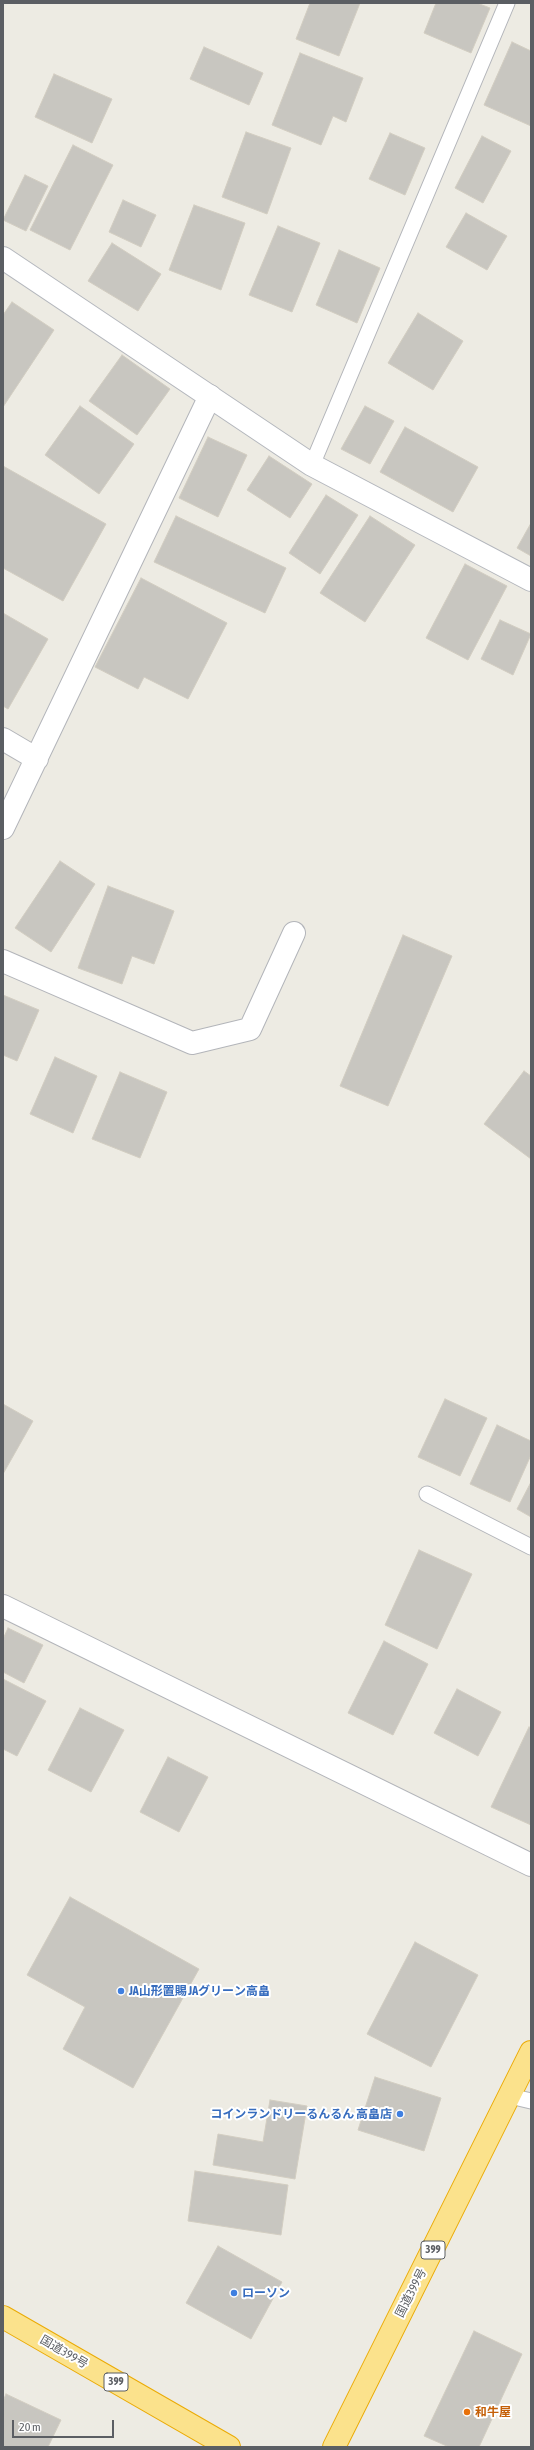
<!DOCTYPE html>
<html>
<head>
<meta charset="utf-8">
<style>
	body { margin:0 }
	#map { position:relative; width:534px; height:2450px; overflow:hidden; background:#edebe3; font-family:"Asap Condensed",sans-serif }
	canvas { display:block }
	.frame { position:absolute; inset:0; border:4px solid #5b5e63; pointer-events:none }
	.scale { position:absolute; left:12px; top:2420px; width:102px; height:18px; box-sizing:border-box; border:2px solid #5b5e63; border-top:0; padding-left:5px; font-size:12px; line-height:14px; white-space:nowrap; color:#5b5e63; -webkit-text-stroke:3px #fff; paint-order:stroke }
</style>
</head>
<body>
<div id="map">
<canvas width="534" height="2450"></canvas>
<div class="frame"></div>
<div class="scale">20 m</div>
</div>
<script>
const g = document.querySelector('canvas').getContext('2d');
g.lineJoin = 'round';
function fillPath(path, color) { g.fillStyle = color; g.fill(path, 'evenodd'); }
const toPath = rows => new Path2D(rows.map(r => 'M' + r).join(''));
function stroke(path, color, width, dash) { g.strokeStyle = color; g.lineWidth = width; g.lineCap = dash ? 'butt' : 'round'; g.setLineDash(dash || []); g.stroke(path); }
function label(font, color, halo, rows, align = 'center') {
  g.font = font + ' "Asap Condensed","Noto Sans JP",sans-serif'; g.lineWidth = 4; g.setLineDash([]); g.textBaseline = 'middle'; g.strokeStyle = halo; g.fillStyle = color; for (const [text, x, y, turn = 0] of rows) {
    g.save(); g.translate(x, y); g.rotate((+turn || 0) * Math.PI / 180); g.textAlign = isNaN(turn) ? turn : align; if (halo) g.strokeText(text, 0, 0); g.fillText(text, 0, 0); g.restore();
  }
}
const building = toPath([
	[310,3,360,3,339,56,296,39,310,3],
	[436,3,477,3,490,8,471,53,424,33,436,3],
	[512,42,531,51,531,126,484,105,512,42],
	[204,47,263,73,249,105,190,79,204,47],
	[300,53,363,78,346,122,333,116,321,145,272,125,300,53],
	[54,74,112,99,92,143,35,117,54,74],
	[246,132,291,148,267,214,222,197,246,132],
	[390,133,425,148,405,195,369,179,390,133],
	[482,136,511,151,483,203,455,188,482,136],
	[73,145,113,165,70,250,30,230,73,145],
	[25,175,48,186,26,231,3,220,25,175],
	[123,200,156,215,141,247,109,232,123,200],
	[194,205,245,223,221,290,169,270,194,205],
	[466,213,507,236,487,270,446,247,466,213],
	[278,226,320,243,292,312,249,295,278,226],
	[112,243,161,274,138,311,88,281,112,243],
	[339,250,380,268,357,323,316,305,339,250],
	[12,302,54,330,3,407,3,315,12,302],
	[418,313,463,341,433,390,388,363,418,313],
	[122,355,170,389,137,435,89,401,122,355],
	[80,406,134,444,99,494,45,455,80,406],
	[365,406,394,421,370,464,341,449,365,406],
	[405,427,478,467,453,512,380,472,405,427],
	[208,437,247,455,218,517,179,498,208,437],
	[269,456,312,484,290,518,247,490,269,456],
	[3,466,106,524,63,601,3,568,3,466],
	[326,495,358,515,320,574,289,553,326,495],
	[176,516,286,568,265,613,154,562,176,516],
	[370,516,415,545,365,622,320,593,370,516],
	[531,523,531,556,517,548,531,523],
	[465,564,507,586,468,660,426,638,465,564],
	[141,578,227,623,188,699,144,677,138,689,95,667,141,578],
	[3,613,48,639,8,709,3,706,3,613],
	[500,620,531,634,513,675,481,659,500,620],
	[60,861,95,884,51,952,15,928,60,861],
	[108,886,174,911,154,964,132,956,122,984,78,968,108,886],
	[403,935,452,956,388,1106,340,1086,403,935],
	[3,995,39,1010,17,1061,3,1055,3,995],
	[55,1057,97,1076,73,1133,30,1114,55,1057],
	[524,1071,531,1076,531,1159,484,1124,524,1071],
	[120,1072,167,1092,140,1158,92,1139,120,1072],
	[445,1399,487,1418,460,1476,418,1457,445,1399],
	[3,1404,33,1421,3,1474,3,1404],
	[497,1425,531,1441,531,1455,510,1502,470,1484,497,1425],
	[531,1482,531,1517,517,1509,531,1482],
	[419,1550,472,1574,437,1649,385,1625,419,1550],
	[8,1628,43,1645,24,1683,3,1672,3,1639,8,1628],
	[384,1641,428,1664,393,1735,348,1713,384,1641],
	[3,1679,46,1701,17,1756,3,1749,3,1679],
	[457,1689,501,1712,478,1756,434,1733,457,1689],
	[80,1708,124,1730,91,1792,48,1770,80,1708],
	[529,1727,531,1728,531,1825,491,1807,529,1727],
	[168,1757,208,1777,179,1832,140,1812,168,1757],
	[70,1897,199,1969,133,2088,63,2049,85,2007,27,1975,70,1897],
	[415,1942,478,1975,431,2067,367,2034,415,1942],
	[375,2077,441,2098,424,2151,358,2130,375,2077],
	[270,2100,307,2106,295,2179,213,2165,218,2134,263,2142,270,2100],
	[195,2171,288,2185,281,2235,188,2221,195,2171],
	[218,2246,282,2282,251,2339,186,2303,218,2246],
	[474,2331,522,2354,479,2447,449,2447,424,2436,474,2331],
	[6,2394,61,2420,48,2447,3,2447,3,2401,6,2394]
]);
fillPath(building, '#c8c6c0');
stroke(building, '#d2cdc1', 1);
const lane = toPath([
	[312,465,507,3],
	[427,1494,531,1547],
	[510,2096,531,2101]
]);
const street = toPath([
	[3,739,37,759],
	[3,828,210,396],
	[3,961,192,1043,250,1029,294,933],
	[3,1606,531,1865]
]);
const secondary = toPath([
	[3,258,312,465,531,580]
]);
const highway = toPath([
	[3,2317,229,2447],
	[334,2447,531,2052]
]);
stroke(lane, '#b3b5ba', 17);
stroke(street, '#b3b5ba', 24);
stroke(secondary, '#b4b7bd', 24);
stroke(highway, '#ebab05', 24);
stroke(lane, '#fff', 15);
stroke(street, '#fff', 22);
stroke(secondary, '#fff', 22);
stroke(highway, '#fbe28c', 22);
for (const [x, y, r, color] of [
	[121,1991,4,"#3f7fe0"],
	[400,2114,4,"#3f7fe0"],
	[234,2293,4,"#3f7fe0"],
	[467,2412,4,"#e8710a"]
]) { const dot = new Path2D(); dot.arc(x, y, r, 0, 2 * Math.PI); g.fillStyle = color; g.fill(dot); stroke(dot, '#fff', 1.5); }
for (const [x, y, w] of [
	[433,2250,24],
	[116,2382,24]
]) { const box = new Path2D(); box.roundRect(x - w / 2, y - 9, w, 18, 3); g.fillStyle = '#fff'; g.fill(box); stroke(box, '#5b5e63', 1); }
label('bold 11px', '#5b5e63', null, [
	["399",433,2250],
	["399",116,2382]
]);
label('bold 12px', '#366cbe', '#fff', [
	["JA山形置賜 JAグリーン高畠",129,1991],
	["コインランドリーるんるん 高畠店",392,2114,"right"],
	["ローソン",242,2293]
], 'left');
label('12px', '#5b5e63', '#fff', [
	["国道399号",411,2293,-63],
	["国道399号",64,2352,30]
]);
label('bold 12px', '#c56008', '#fff', [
	["和牛屋",475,2412]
], 'left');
</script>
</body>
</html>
